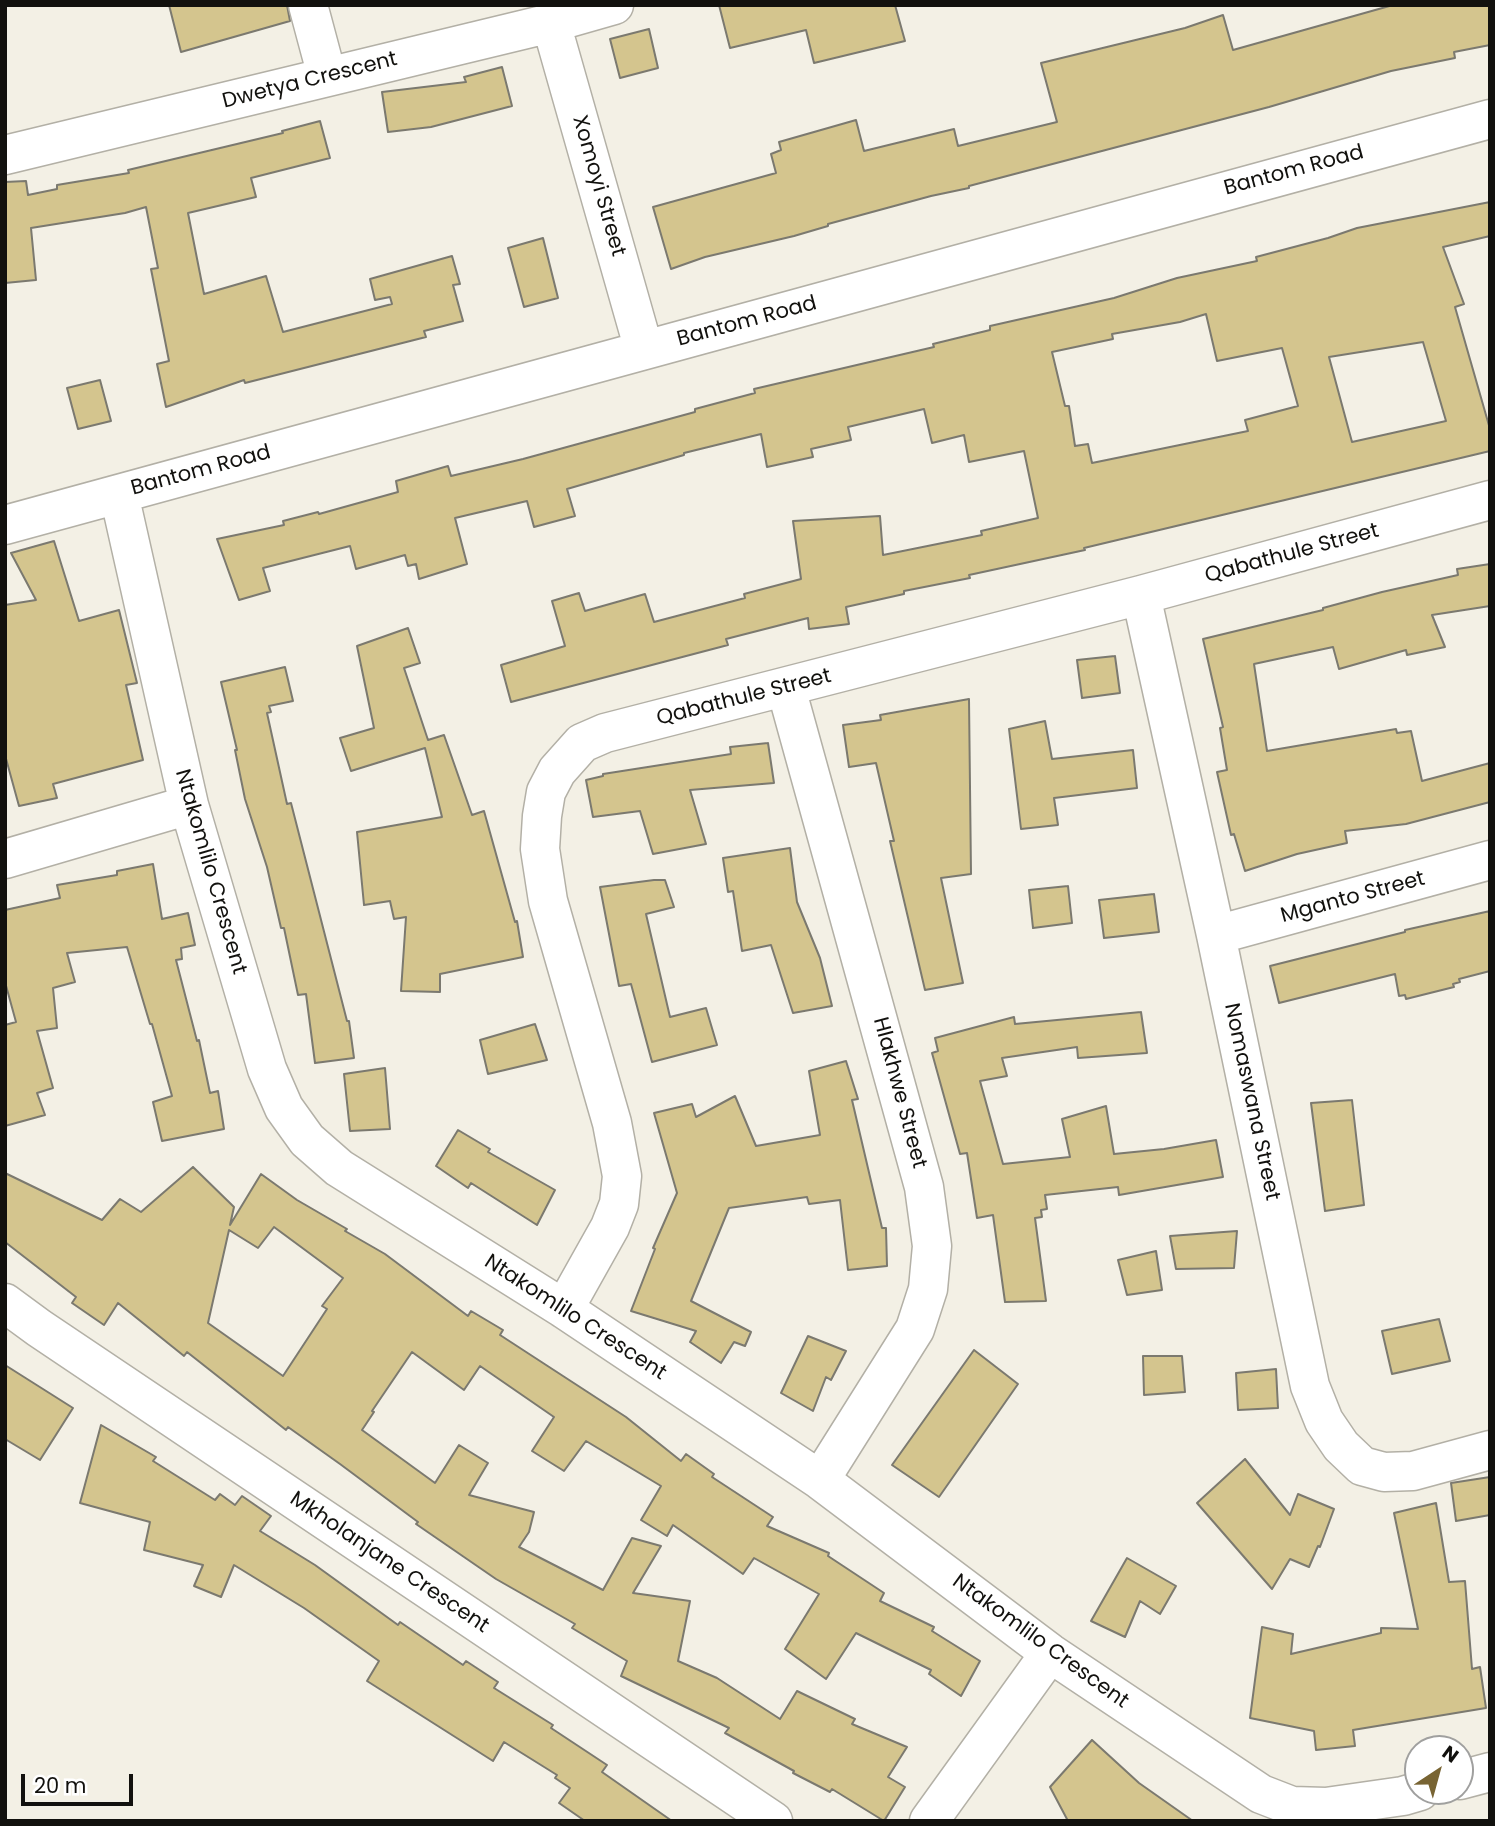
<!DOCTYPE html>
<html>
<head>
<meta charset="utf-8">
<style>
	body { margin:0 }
	#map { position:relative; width:1495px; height:1826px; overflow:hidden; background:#f3f0e5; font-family:Poppins,sans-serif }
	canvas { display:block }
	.frame { position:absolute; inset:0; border:7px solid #12110e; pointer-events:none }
	.north { position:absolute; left:1404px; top:1735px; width:70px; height:70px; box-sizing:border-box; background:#fff; border:2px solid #a0a09f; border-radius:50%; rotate:36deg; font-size:19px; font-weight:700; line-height:28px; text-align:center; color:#12110e }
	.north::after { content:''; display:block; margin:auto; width:24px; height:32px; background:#786433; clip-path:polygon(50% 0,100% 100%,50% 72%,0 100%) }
	.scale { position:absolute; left:21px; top:1774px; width:112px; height:32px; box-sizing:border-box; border:4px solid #12110e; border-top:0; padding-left:9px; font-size:21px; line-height:24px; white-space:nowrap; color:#12110e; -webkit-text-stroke:5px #fff; paint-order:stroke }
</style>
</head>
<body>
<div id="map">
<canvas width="1495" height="1826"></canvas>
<div class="frame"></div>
<div class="north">N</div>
<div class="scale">20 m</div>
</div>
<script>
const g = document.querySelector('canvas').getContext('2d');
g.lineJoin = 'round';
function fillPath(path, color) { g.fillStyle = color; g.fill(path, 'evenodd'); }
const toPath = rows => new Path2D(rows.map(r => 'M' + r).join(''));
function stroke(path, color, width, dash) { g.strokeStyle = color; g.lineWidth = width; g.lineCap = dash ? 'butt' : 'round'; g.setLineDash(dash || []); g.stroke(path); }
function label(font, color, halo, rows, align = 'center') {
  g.font = font + ' Poppins,sans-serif'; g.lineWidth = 7; g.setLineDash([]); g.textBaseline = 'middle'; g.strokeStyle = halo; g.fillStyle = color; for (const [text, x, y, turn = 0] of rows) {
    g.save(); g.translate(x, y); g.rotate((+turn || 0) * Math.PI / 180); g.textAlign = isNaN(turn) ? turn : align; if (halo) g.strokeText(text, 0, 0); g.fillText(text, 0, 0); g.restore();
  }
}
const building = toPath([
	[169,5,287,5,290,21,181,52,169,5],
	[719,5,895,5,905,41,814,63,806,30,730,48,719,5],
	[1393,5,1490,5,1490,45,1454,52,1455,58,1391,71,1269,107,969,186,969,188,931,196,828,224,828,226,794,236,705,257,671,269,653,207,776,173,771,154,781,150,779,142,856,120,864,151,954,129,958,146,1057,122,1041,63,1185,28,1223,15,1233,50,1393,5],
	[649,29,658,68,620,78,610,39,649,29],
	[502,67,512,106,431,127,388,132,382,92,466,82,464,77,502,67],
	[320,121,330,158,251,178,256,197,188,213,204,294,266,276,283,332,392,304,390,297,375,300,370,279,452,256,460,284,453,285,463,321,424,331,426,337,245,383,244,380,166,407,157,364,169,361,151,269,158,268,146,207,125,213,31,228,36,280,5,283,5,182,26,181,28,195,57,189,57,185,129,173,128,170,283,133,282,131,320,121],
	[1490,202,1490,236,1443,247,1464,304,1455,307,1490,429,1490,451,1084,548,1085,550,969,575,970,578,904,591,904,594,846,607,849,624,809,629,808,618,726,639,728,645,511,702,501,665,565,646,552,601,579,593,585,611,645,594,654,622,745,598,744,594,801,579,793,521,880,516,883,555,982,535,981,531,1038,518,1024,451,969,462,964,435,932,443,924,409,848,427,851,440,811,449,813,457,767,467,761,434,684,453,684,455,567,489,575,516,534,527,527,501,455,518,467,564,419,579,416,564,408,566,405,555,356,569,350,546,263,568,270,591,239,600,217,539,284,525,283,521,318,512,319,514,398,492,396,481,448,466,451,476,523,459,695,412,695,409,755,393,754,389,934,347,933,344,990,330,990,326,1114,298,1177,278,1257,261,1256,257,1328,238,1357,228,1490,202],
	[1206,314,1217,361,1282,348,1298,406,1245,420,1248,431,1092,463,1088,444,1075,446,1069,406,1065,406,1052,352,1113,339,1112,334,1180,322,1206,314],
	[1423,342,1446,421,1352,442,1329,357,1423,342],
	[543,238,558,298,524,307,508,248,543,238],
	[100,380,111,421,78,429,67,388,100,380],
	[54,541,79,621,119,610,137,683,126,685,143,760,53,784,57,798,19,806,5,755,5,605,36,600,11,553,54,541],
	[1490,564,1490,606,1432,615,1445,647,1407,655,1406,650,1339,669,1333,647,1254,664,1267,751,1396,729,1397,733,1411,731,1422,781,1490,763,1490,802,1406,824,1345,831,1347,843,1297,854,1245,871,1234,834,1231,835,1217,772,1227,770,1220,728,1223,727,1203,639,1323,610,1323,608,1382,592,1458,575,1457,569,1490,564],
	[408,628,420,663,404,668,428,740,444,735,472,815,484,811,515,922,517,921,523,957,440,974,440,992,401,991,406,917,394,919,390,901,364,905,357,832,442,817,425,748,351,771,340,738,374,728,357,646,408,628],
	[1115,656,1120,693,1082,698,1077,660,1115,656],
	[285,667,293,701,269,706,271,712,267,713,287,804,291,803,347,1021,349,1021,354,1058,315,1063,306,994,298,995,284,928,281,928,267,867,245,799,235,750,237,750,221,682,285,667],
	[969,699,971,874,941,878,963,983,925,990,890,841,894,841,876,763,849,767,843,725,881,720,880,715,969,699],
	[1045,721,1052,759,1133,750,1137,788,1054,798,1058,825,1021,829,1009,729,1045,721],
	[768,743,774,783,690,790,706,844,653,854,640,811,593,817,586,780,603,776,603,774,731,754,730,747,768,743],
	[790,848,797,902,820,958,832,1006,793,1013,771,945,742,951,733,891,728,892,723,858,790,848],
	[153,864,162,919,188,913,195,945,181,948,182,959,176,960,197,1041,199,1040,210,1093,218,1091,224,1129,162,1141,153,1102,172,1096,152,1024,150,1024,127,947,67,953,75,982,53,988,57,1028,37,1031,53,1088,37,1093,45,1115,5,1126,5,1025,16,1022,5,982,5,910,60,898,57,885,117,875,117,871,153,864],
	[654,880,665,880,674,907,646,914,670,1017,706,1008,717,1045,652,1062,631,984,619,986,600,887,654,880],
	[1068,886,1072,923,1033,928,1029,890,1068,886],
	[1154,894,1159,932,1104,938,1099,900,1154,894],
	[1490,911,1490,971,1459,979,1460,982,1453,984,1454,987,1406,999,1405,995,1399,996,1395,974,1279,1003,1270,966,1405,932,1405,930,1490,911],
	[1141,1012,1147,1053,1078,1058,1077,1047,1002,1058,1007,1076,980,1081,1003,1164,1070,1157,1062,1119,1106,1106,1114,1154,1164,1149,1216,1140,1223,1177,1119,1195,1118,1187,1045,1195,1047,1209,1041,1210,1042,1217,1035,1218,1046,1301,1005,1302,993,1215,977,1218,967,1153,960,1154,932,1053,938,1051,935,1038,1014,1017,1015,1024,1141,1012],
	[535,1024,547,1060,488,1074,480,1040,535,1024],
	[846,1061,858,1099,852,1100,882,1228,886,1228,887,1266,848,1270,840,1200,809,1204,807,1197,729,1208,691,1301,751,1332,745,1346,734,1342,721,1363,690,1342,696,1331,631,1311,655,1249,653,1248,677,1193,654,1113,692,1104,696,1117,735,1096,756,1146,820,1135,809,1071,846,1061],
	[385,1068,390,1129,350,1131,344,1074,385,1068],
	[1352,1100,1364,1205,1325,1211,1311,1103,1352,1100],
	[458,1130,490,1149,488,1152,555,1190,537,1225,471,1183,468,1188,436,1166,458,1130],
	[193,1167,234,1207,230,1225,261,1174,297,1200,347,1229,345,1231,385,1254,468,1316,471,1311,503,1330,500,1335,626,1417,681,1461,686,1454,714,1474,712,1477,773,1517,767,1526,829,1553,828,1556,884,1593,880,1601,934,1627,932,1631,980,1661,961,1696,929,1674,931,1670,856,1633,826,1679,785,1649,819,1594,754,1558,743,1574,673,1525,667,1536,641,1520,661,1486,586,1441,564,1471,532,1451,554,1417,480,1366,464,1390,412,1352,372,1411,374,1412,362,1430,435,1483,459,1445,488,1463,469,1495,534,1512,529,1532,519,1547,603,1590,632,1538,661,1546,633,1593,690,1601,678,1661,717,1678,780,1719,797,1691,855,1719,852,1724,907,1747,888,1777,905,1787,884,1821,832,1789,830,1792,793,1773,794,1771,725,1733,729,1728,621,1676,627,1661,572,1628,575,1624,496,1579,416,1524,418,1522,340,1464,288,1427,286,1430,187,1352,184,1356,118,1303,104,1325,72,1303,76,1297,5,1242,5,1173,102,1220,120,1199,141,1212,193,1167],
	[274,1227,343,1278,322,1306,327,1309,283,1376,208,1323,229,1230,258,1248,274,1227],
	[1237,1231,1234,1268,1176,1269,1170,1236,1237,1231],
	[1156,1251,1162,1290,1127,1295,1118,1260,1156,1251],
	[1439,1319,1450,1361,1392,1374,1382,1331,1439,1319],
	[808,1336,846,1351,831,1380,826,1377,813,1411,781,1393,808,1336],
	[974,1350,1018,1384,939,1497,892,1465,974,1350],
	[1143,1356,1182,1356,1185,1392,1144,1395,1143,1356],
	[5,1365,73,1408,40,1460,5,1439,5,1365],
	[1276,1369,1278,1408,1238,1410,1236,1373,1276,1369],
	[101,1425,156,1457,153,1461,215,1500,220,1494,235,1505,242,1496,271,1516,260,1531,315,1565,398,1625,400,1622,463,1665,466,1661,498,1682,494,1688,553,1725,551,1728,607,1765,602,1772,672,1821,585,1821,559,1803,570,1788,555,1778,557,1775,504,1742,493,1761,367,1681,379,1661,304,1608,234,1565,221,1597,194,1586,203,1565,144,1550,150,1522,80,1503,101,1425],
	[1245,1459,1290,1515,1298,1494,1334,1509,1320,1547,1318,1546,1309,1567,1290,1559,1272,1589,1197,1503,1245,1459],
	[1490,1477,1490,1515,1456,1521,1451,1483,1490,1477],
	[1436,1503,1449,1582,1465,1581,1472,1669,1480,1667,1486,1708,1353,1730,1355,1746,1316,1750,1314,1731,1250,1718,1262,1627,1293,1634,1291,1654,1381,1633,1381,1628,1418,1629,1394,1513,1436,1503],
	[1127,1558,1176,1586,1160,1614,1140,1601,1125,1637,1091,1621,1127,1558],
	[1092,1740,1139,1783,1193,1821,1068,1821,1050,1787,1092,1740]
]);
fillPath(building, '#d4c58e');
stroke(building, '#7b796f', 2);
const street = toPath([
	[308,5,327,76],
	[551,23,644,350],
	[5,155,551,23,614,5],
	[119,494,189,805,267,1069,284,1108,307,1140,339,1168,564,1309,820,1480,1050,1653,1261,1794,1292,1806,1326,1807,1403,1796,1420,1791],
	[5,525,1490,119],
	[1141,595,1216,935,1310,1386,1324,1421,1341,1446,1362,1466,1384,1472,1413,1471,1490,1450],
	[786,688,924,1187,932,1246,928,1289,915,1329,820,1480],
	[5,859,189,805],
	[1216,935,1490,860],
	[5,1303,39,1328,773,1821],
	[564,1309,610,1227,619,1204,622,1176,612,1123,548,901,540,849,542,816,546,792,557,771,582,743,605,733,1141,595,1490,500],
	[1460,1780,1490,1772],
	[929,1821,1050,1653]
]);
stroke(street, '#b3b0a6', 41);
stroke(street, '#fff', 38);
label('21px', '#12110e', '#fff', [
	["Dwetya Crescent",310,81,-14],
	["Bantom Road",1294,171,-15],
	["Xomoyi Street",598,186,74],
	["Bantom Road",747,322,-15],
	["Bantom Road",201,471,-15],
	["Qabathule Street",1292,554,-15],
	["Qabathule Street",744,698,-14],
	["Ntakomlilo Crescent",210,872,74],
	["Mganto Street",1353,898,-15],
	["Hlakhwe Street",899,1093,75],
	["Nomaswana Street",1251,1102,78],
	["Ntakomlilo Crescent",575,1318,33],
	["Mkholanjane Crescent",389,1563,34],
	["Ntakomlilo Crescent",1040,1642,36]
]);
</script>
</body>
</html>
